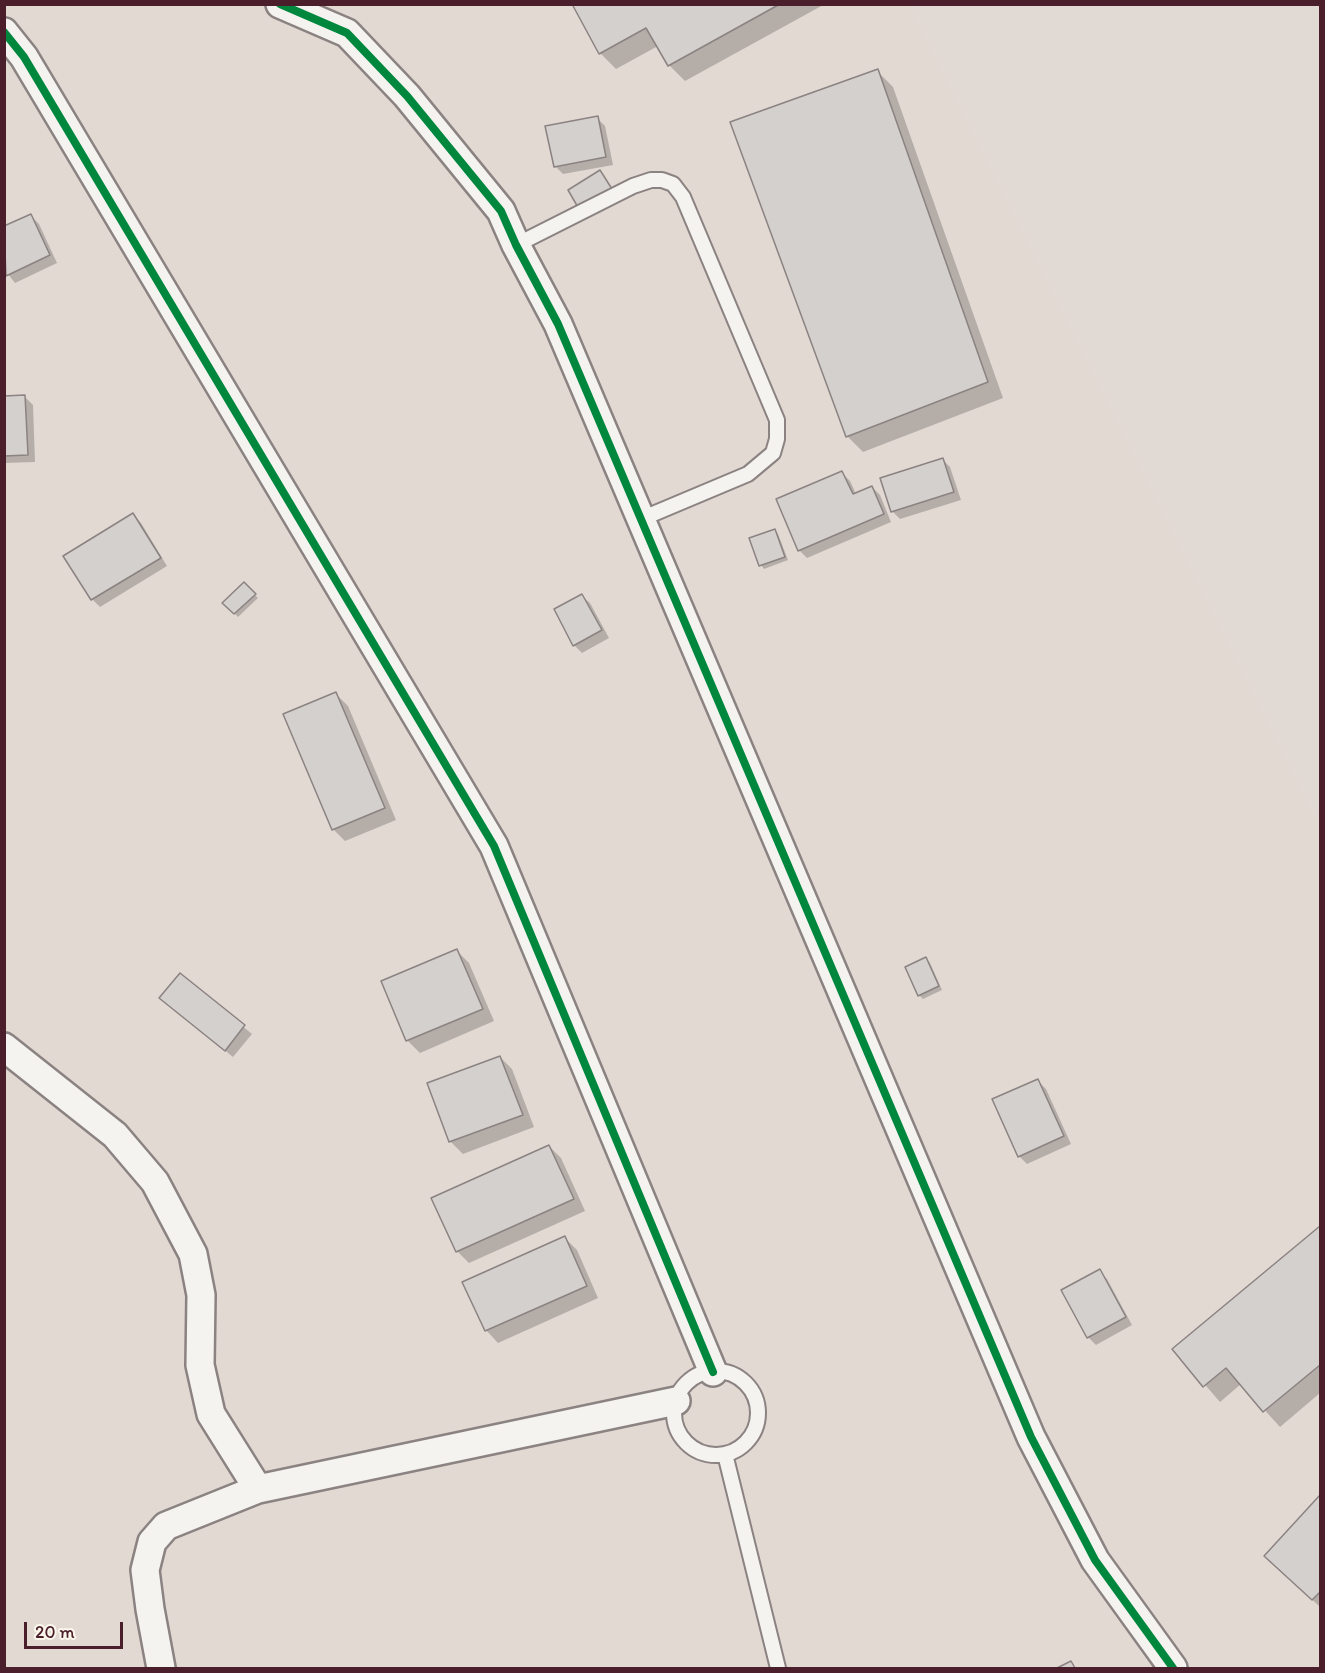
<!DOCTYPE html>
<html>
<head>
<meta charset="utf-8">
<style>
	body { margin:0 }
	#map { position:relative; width:1325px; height:1673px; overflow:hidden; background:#ece9e4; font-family:Itim,sans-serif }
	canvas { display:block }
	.frame { position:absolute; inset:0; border:6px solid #4a1f2b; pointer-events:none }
	.scale { position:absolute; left:24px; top:1622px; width:99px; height:27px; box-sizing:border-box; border:3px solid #4a1f2b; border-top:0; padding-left:8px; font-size:18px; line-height:21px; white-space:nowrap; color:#4a1f2b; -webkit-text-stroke:4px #fbf7ec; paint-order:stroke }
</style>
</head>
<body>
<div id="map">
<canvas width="1325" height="1673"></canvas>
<div class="frame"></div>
<div class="scale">20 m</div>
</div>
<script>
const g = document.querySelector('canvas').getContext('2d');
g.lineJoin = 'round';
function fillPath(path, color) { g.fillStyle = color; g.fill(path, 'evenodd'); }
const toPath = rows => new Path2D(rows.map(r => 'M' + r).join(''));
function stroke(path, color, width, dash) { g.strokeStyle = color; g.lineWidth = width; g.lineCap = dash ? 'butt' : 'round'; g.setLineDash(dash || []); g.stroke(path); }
fillPath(toPath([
	[5,5,911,5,1320,823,1320,1668,5,1668]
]), '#e2d9d3');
fillPath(toPath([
	[911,5,1320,5,1320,823]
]), '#e1d9d4');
fillPath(toPath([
	[573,4,825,4,685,81,669,65,658,46,616,69,600,53],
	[877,71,893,87,1003,398,863,452,847,436],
	[597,118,605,126,613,165,563,174,555,166],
	[31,216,39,224,57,263,15,283,4,269,4,228],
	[25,397,33,405,35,462,4,463,4,398],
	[942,459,950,467,961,500,900,519,892,511],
	[842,473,850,481,856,494,872,487,880,495,891,522,807,558,799,550],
	[133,515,141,523,167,566,100,607,92,599,66,556],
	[775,530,778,534,788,560,764,569,761,565],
	[244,584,258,598,238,617,225,603],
	[582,596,590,603,609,638,582,653,574,645],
	[336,694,348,706,396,820,345,841,333,829],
	[457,951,469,963,494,1021,420,1053,408,1041,383,982],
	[926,959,930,963,942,990,923,999,919,995],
	[180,975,252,1034,233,1057,161,998],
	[500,1057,512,1069,534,1127,463,1154,451,1142,429,1084],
	[1038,1081,1046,1089,1071,1144,1027,1164,1019,1156],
	[549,1146,561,1158,585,1211,469,1263,457,1251],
	[1320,1228,1320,1393,1280,1427,1241,1384,1220,1402,1174,1349],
	[565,1238,577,1250,598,1298,498,1343,486,1330],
	[1099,1271,1107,1279,1132,1325,1096,1345,1088,1337],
	[1320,1497,1320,1607,1266,1556]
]), '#0003');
const building = toPath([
	[572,4,780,4,668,66,646,28,599,54,572,4],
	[878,69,988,382,846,437,730,122,878,69],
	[598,116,606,157,554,167,545,126,598,116],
	[600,170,612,189,579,209,568,190,600,170],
	[31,214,50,255,6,276,4,226,31,214],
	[25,395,28,455,4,456,4,396,25,395],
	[943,458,954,492,891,512,880,478,943,458],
	[842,471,853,494,872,486,884,514,798,551,776,499,842,471],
	[133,513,161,558,91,600,63,556,133,513],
	[775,529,785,557,759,566,749,538,775,529],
	[244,582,256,594,234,614,222,603,244,582],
	[582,594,602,630,573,646,554,609,582,594],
	[336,692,385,808,332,830,283,714,336,692],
	[457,949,483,1009,406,1041,381,981,457,949],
	[926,957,939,986,918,996,905,967,926,957],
	[180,973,245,1025,225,1051,159,998,180,973],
	[500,1056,523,1115,449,1142,427,1083,500,1056],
	[1038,1079,1064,1136,1018,1157,992,1099,1038,1079],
	[549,1145,574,1199,456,1252,431,1198,549,1145],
	[1320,1226,1320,1365,1263,1412,1226,1368,1203,1387,1172,1349,1320,1226],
	[565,1236,587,1286,485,1331,462,1282,565,1236],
	[1100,1269,1126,1317,1087,1338,1061,1290,1100,1269],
	[1320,1495,1320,1592,1312,1600,1264,1556,1320,1495],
	[1071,1661,1075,1668,1057,1668,1071,1661]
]);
fillPath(building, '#d4d0cd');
stroke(building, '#8b8282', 1.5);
const lane = toPath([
	[516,245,633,186,651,180,662,180,673,184,683,197,777,420,777,439,773,453,748,474,641,519],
	'674 1413a42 42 0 1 1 84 0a42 42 0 1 1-84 0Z',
	[725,1454,778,1668]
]);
const street = toPath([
	[280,4,347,33,407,96,501,211,516,245,558,324,1031,1437,1095,1560,1173,1668],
	[4,32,24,57,494,846,713,1372],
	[4,1047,115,1135,155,1182,193,1254,201,1295,200,1365,211,1414,258,1489],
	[161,1668,150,1609,145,1570,152,1542,166,1526,258,1489,676,1401]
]);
stroke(lane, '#8b8282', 18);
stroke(street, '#8b8282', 32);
stroke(lane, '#f4f3ef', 14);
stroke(street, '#f4f3ef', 27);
stroke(toPath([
	[280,4,347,33,407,96,501,211,516,245,558,324,1031,1437,1095,1560,1173,1668],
	[4,32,24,57,494,846,713,1372]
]), '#00873e', 8);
</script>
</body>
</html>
